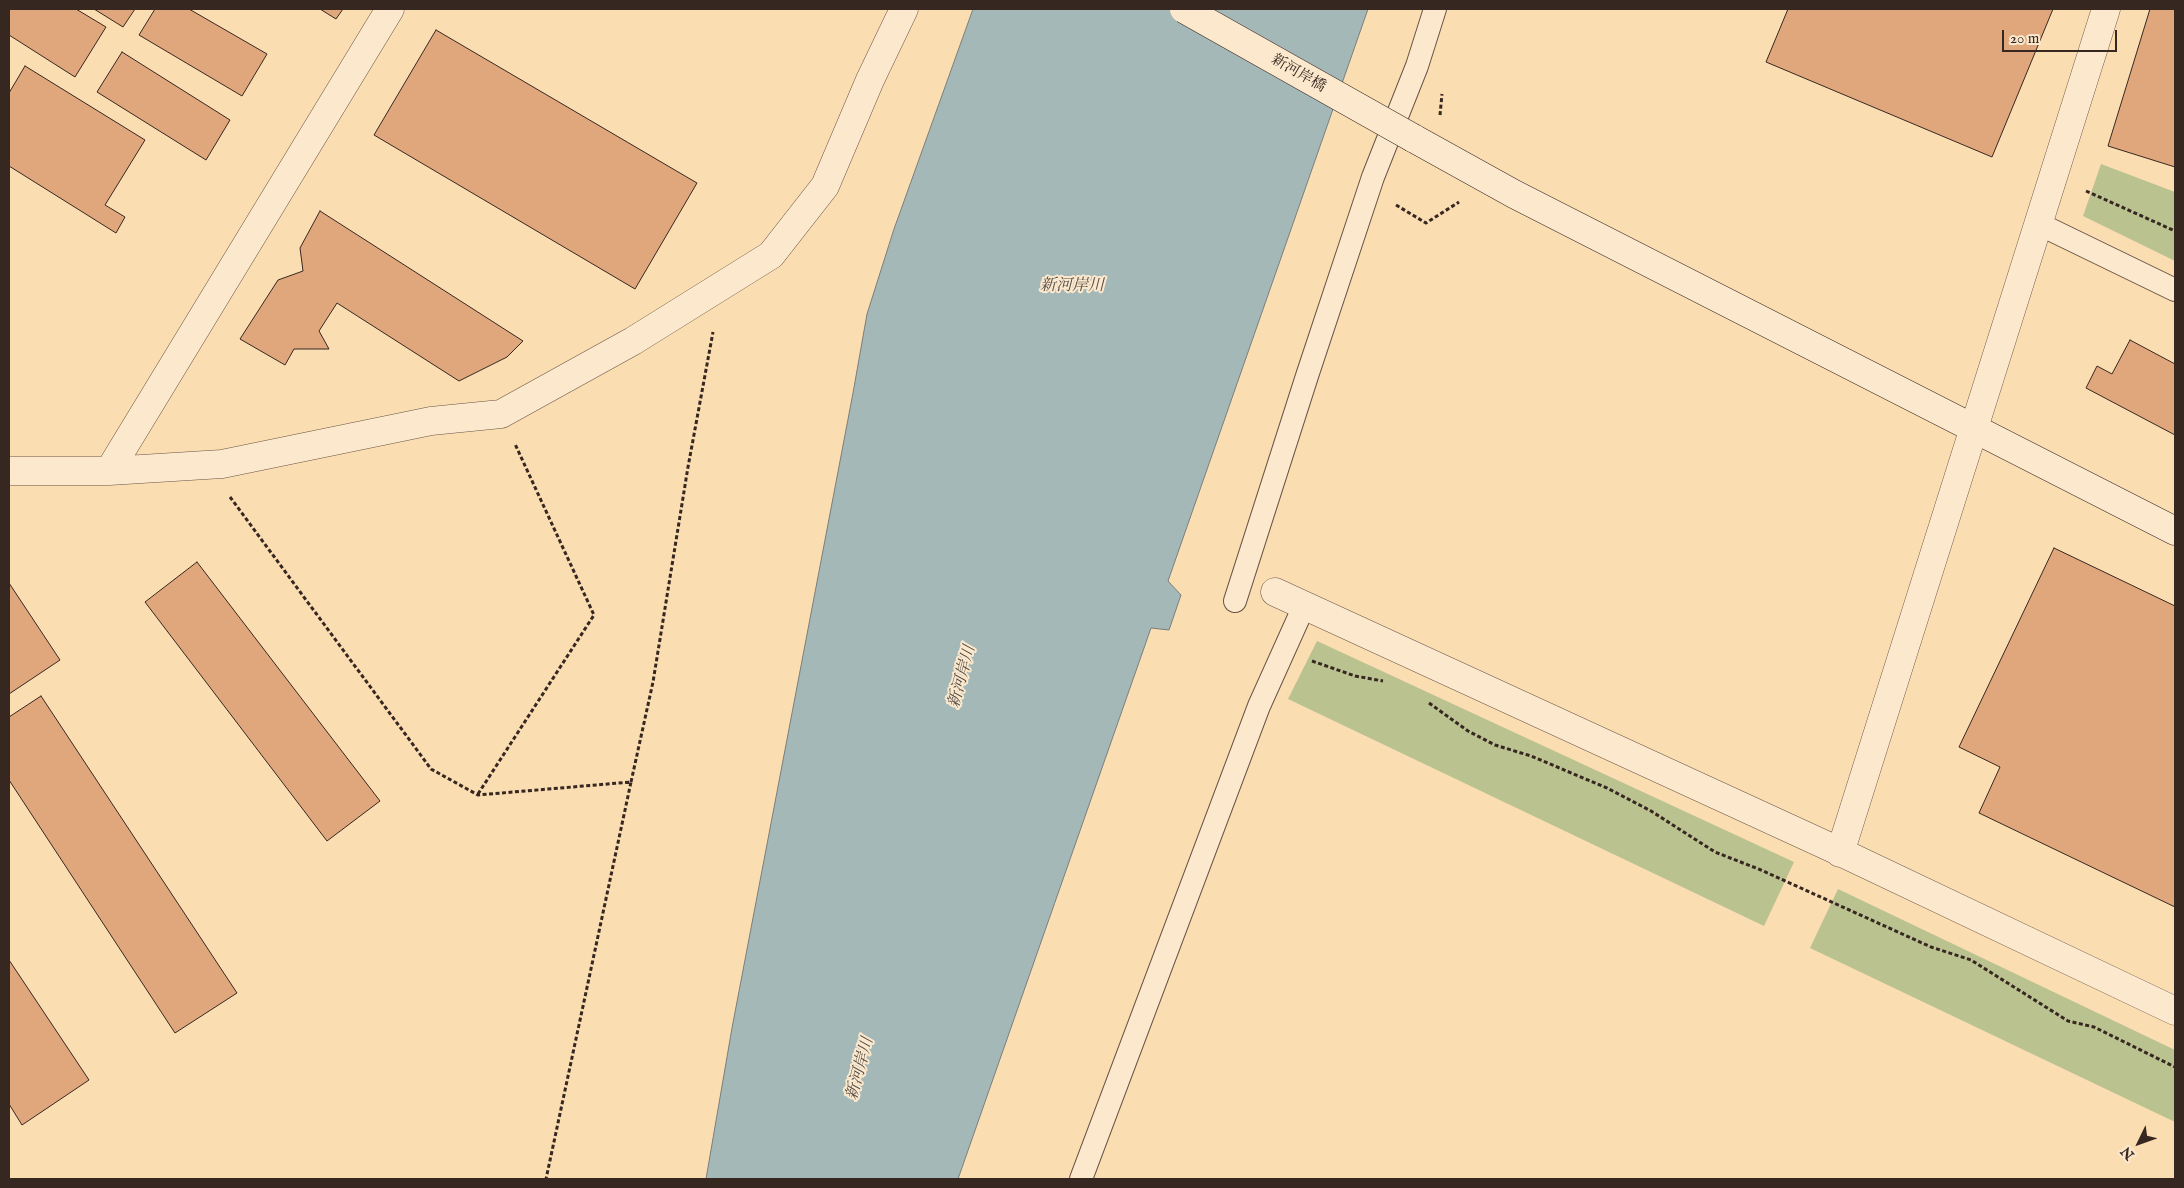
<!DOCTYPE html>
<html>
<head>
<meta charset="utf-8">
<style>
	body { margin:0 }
	#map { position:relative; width:2184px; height:1188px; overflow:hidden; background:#fbddb2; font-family:"IM FELL English",serif }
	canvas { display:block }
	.frame { position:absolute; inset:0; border:10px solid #372721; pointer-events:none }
	.north { position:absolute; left:2114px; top:1118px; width:50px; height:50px; -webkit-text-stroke:4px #fce9cd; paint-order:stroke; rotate:228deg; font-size:14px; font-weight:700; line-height:20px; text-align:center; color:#372721 }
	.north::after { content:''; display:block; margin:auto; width:18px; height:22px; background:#372721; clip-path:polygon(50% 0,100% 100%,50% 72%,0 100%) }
	.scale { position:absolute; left:2002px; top:30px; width:115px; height:22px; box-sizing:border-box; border:2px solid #372721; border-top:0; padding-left:6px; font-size:15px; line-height:18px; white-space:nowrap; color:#372721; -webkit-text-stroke:4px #fce9cd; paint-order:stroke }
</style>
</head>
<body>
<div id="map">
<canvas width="2184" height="1188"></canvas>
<div class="frame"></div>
<div class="north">N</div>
<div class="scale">20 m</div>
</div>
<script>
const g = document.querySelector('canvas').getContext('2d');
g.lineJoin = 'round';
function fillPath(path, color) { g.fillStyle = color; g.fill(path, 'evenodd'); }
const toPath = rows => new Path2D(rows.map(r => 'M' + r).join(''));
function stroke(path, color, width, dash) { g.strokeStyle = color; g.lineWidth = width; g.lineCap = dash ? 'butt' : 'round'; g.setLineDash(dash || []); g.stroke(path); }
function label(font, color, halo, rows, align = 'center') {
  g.font = font + ' "IM FELL English","Noto Serif JP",serif'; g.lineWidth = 4; g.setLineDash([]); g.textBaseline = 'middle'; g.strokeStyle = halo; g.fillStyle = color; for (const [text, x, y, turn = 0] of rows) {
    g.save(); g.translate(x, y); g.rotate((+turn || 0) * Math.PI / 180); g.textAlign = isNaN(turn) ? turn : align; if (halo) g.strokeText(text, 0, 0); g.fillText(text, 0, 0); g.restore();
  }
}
fillPath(toPath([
	[2101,164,2175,192,2175,261,2083,216],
	[1317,641,1794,862,1764,926,1288,699],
	[1838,889,2175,1050,2175,1122,1810,948]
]), '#bac290');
const water = toPath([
	[973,9,1368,9,1168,581,1181,595,1169,630,1151,628,958,1179,706,1179,732,1028,853,393,867,314,894,229,973,9]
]);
fillPath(water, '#a5b8b8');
stroke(water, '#797e7c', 1);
const building = toPath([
	[9,9,76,9,106,27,75,77,9,35,9,9],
	[94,9,135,9,123,27,94,9],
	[155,9,189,9,267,54,242,96,139,35,155,9],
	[320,9,343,9,336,19,320,9],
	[1788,9,2053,9,1992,157,1766,62,1788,9],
	[2150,9,2175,9,2175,167,2108,146,2150,9],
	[436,30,697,183,635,289,374,135,436,30],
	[122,52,230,120,206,160,97,92,122,52],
	[25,66,145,140,105,205,125,217,116,233,9,166,9,93,25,66],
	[320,211,523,341,507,357,459,381,337,303,319,331,329,349,294,349,285,365,240,339,278,280,303,271,300,248,320,211],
	[2130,340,2175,364,2175,435,2086,388,2097,366,2112,374,2130,340],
	[2054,548,2175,606,2175,907,1979,813,2000,767,1959,747,2054,548],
	[197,562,380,801,327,841,145,602,197,562],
	[9,583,60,660,9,694,9,583],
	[41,696,237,993,175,1033,9,780,9,717,41,696],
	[9,960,89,1080,22,1125,9,1104,9,960]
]);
fillPath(building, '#e1a77c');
stroke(building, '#372721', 1);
const lane = toPath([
	[2039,224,2175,290],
	[1235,601,1307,376,1373,177,1417,66,1435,9],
	[1081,1179,1259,706,1304,606]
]);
const street = toPath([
	[9,471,109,471,222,464,431,421,501,414,633,341,771,255,825,186,870,80,904,9],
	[109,471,390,9],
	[1275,592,1832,848,2175,1011],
	[1840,853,2106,9]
]);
const secondary = toPath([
	[1413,138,1514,194,2175,531]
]);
stroke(lane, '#685445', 24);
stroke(street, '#685445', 29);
stroke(secondary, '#372721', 29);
stroke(toPath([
	[1440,115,1442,94],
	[2086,191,2175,231],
	[1396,205,1426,223,1459,202],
	[230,497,431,769,478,795,631,782,546,1179],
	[1312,661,1355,676,1383,681],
	[1429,703,1468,731,1495,745,1531,756,1607,788,1651,811,1715,852,1761,870,1931,947,1971,960,2068,1021,2094,1027,2175,1067],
	[631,782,653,682,688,467,713,332],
	[478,794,594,615,515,444]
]), '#372721', 3, [4, 2.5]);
stroke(lane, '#fce9cd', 22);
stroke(street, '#fce9cd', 28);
stroke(secondary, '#fce9cd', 28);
const secondaryBridge = toPath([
	[1184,9,1413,138]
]);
stroke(secondaryBridge, '#372721', 29, []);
stroke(secondaryBridge, '#fce9cd', 28);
label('15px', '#372721', '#fce9cd', [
	["新河岸橋",1298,74,30]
]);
label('italic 16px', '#524b47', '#fce9cd', [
	["新河岸川",1072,287],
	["新河岸川",963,677,-75],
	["新河岸川",861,1069,-75]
]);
</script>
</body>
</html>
